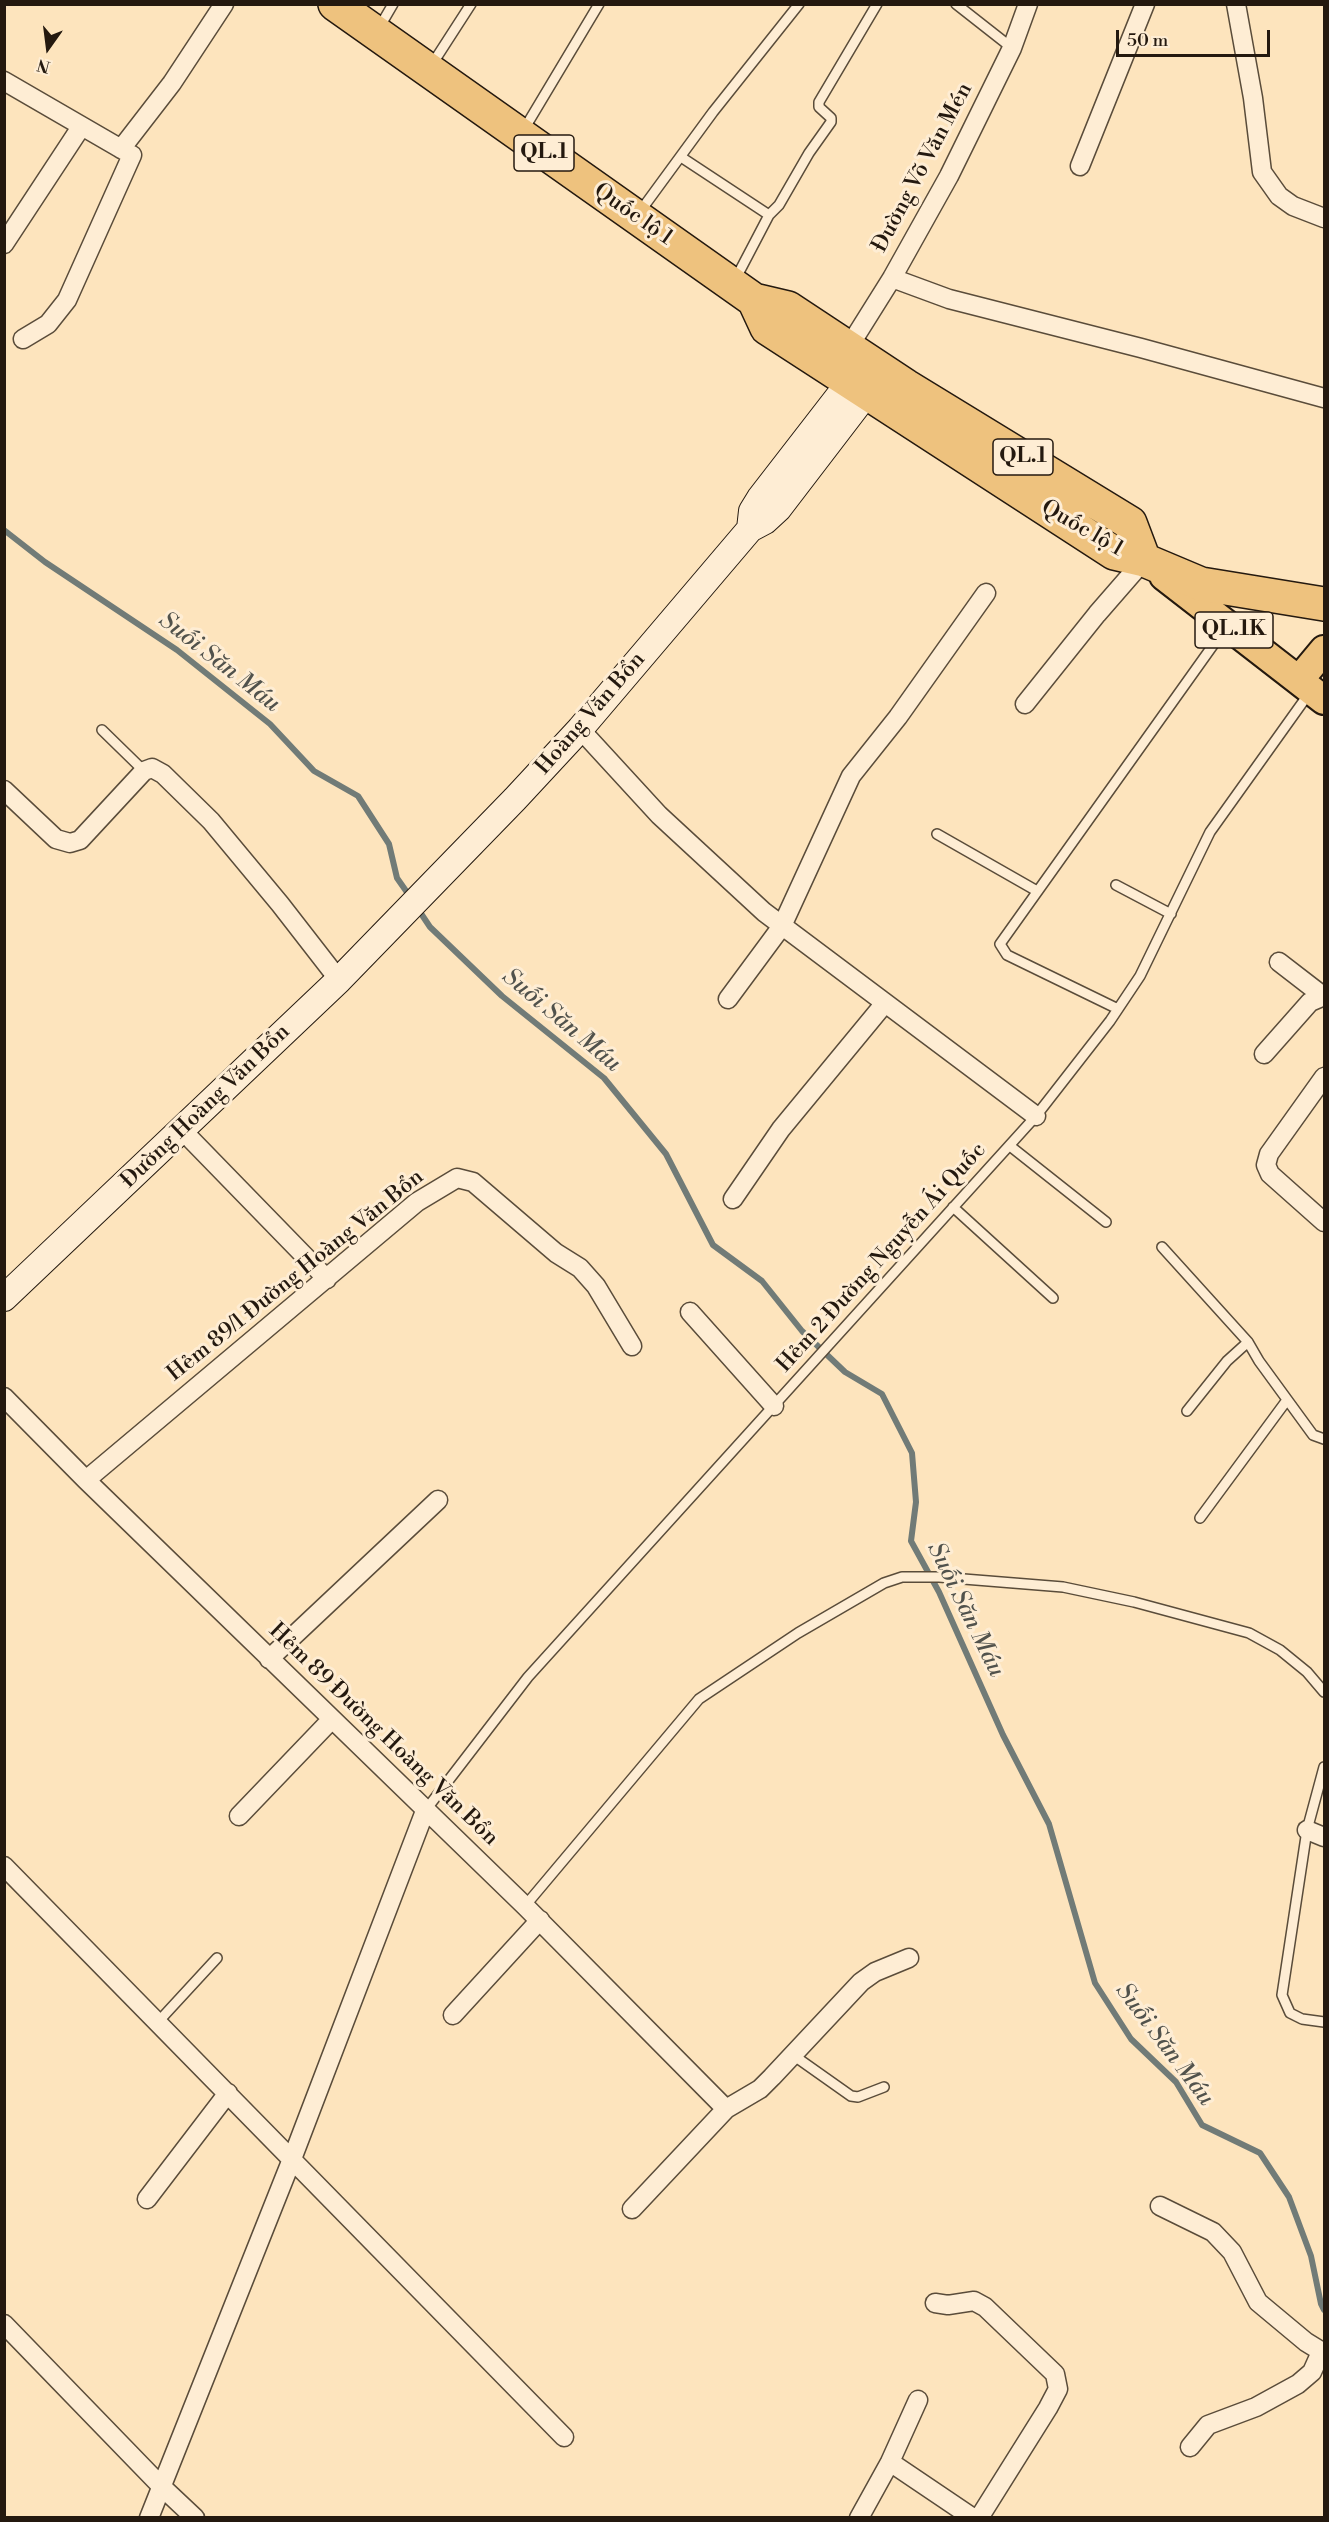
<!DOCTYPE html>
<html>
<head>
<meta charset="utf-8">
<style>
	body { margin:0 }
	#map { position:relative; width:1329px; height:2522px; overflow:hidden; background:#fde4bd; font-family:"Libre Bodoni",serif }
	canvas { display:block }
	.frame { position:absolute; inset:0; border:6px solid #24190f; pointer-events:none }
	.north { position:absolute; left:18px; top:18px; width:60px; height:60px; -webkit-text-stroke:4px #feedd4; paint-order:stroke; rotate:194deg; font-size:16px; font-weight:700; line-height:24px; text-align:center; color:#24190f }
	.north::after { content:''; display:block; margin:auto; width:21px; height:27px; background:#24190f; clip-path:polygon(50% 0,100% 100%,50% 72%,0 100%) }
	.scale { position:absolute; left:1116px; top:30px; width:154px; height:27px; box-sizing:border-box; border:3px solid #24190f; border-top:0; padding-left:8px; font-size:18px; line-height:21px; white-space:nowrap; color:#24190f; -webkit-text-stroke:4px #feedd4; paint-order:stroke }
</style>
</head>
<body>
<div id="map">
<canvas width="1329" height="2522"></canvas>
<div class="frame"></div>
<div class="north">N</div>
<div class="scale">50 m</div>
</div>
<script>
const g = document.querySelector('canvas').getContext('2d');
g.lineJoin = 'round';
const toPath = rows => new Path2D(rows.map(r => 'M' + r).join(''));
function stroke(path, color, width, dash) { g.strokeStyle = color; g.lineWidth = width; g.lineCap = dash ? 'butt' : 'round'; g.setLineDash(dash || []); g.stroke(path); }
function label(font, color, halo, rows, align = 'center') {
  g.font = font + ' "Libre Bodoni",serif'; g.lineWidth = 6; g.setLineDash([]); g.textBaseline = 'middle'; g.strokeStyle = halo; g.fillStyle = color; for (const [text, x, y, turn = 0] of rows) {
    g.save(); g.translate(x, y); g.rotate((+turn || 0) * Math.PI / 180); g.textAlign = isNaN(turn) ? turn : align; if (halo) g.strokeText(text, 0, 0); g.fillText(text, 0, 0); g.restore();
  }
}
stroke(toPath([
	[4,530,45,562,177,650,270,724,314,771,358,796,389,844,397,878,411,898],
	[418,909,430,927,502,996,604,1078,666,1154,713,1245,762,1281,802,1331,845,1372,882,1394,912,1453,916,1502,911,1541,939,1592,1003,1735,1049,1824,1095,1983,1131,2039,1176,2082,1202,2125,1260,2153,1289,2197,1311,2256,1321,2304,1324,2310]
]), '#717b77', 6);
const lane = toPath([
	[956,4,1012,48],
	[379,28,393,4],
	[431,66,471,4],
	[523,131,599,4],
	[681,157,769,215],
	[639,213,713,112,799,4],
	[735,280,769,215,779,205,809,153,831,122,831,118,819,107,819,102,877,4],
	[102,730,144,771],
	[937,834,1037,891],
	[1116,885,1171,914],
	[1118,1009,1007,955,1000,944,1226,627],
	[1010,1146,1106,1222],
	[953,1207,1053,1298],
	[1162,1247,1248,1342],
	[1187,1411,1227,1361,1248,1342,1259,1361,1313,1435,1324,1439],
	[1200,1518,1287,1400],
	[1324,1767,1307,1830,1282,1995,1290,2013,1302,2019,1324,2022],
	[425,1811,528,1677,1036,1116,1110,1021,1140,976,1210,832,1310,692],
	[525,1906,699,1699,798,1633,884,1583,902,1577,939,1577,1063,1587,1134,1602,1249,1633,1280,1650,1307,1672,1324,1692],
	[158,2022,217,1958],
	[793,2055,851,2096,858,2097,884,2087]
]);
const street = toPath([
	[1236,4,1253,98,1262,172,1279,196,1293,206,1324,218],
	[4,81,130,154],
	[121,149,172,83,224,4],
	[1080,166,1145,4],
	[4,244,81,127],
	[892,278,949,299,1141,348,1324,398],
	[23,339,48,324,67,300,132,155],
	[845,353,892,278,949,176,1012,48,1028,4],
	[1025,704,1097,614,1144,560],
	[580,729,659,815,764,912,1036,1116],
	[4,790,56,839,70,843,80,840,144,771,152,768,163,774,211,821,280,904,339,980],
	[1279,962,1323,996],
	[728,999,782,926,851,776,898,717,986,593],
	[1264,1054,1310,1002,1324,996],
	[1324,1077,1269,1154,1266,1165,1270,1174,1324,1222],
	[181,1129,327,1279],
	[733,1199,781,1129,885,1003],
	[690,1312,774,1406],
	[4,1397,86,1480,525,1906,726,2109],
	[86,1480,417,1202,457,1178,473,1182,556,1253,580,1268,596,1286,632,1346],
	[269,1659,438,1500],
	[239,1816,332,1719],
	[1307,1830,1324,1837],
	[4,1866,564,2437],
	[453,2015,540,1920],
	[147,2199,228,2093],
	[1160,2206,1213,2232,1232,2252,1258,2302,1306,2342,1324,2353],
	[632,2209,726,2109,760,2089,772,2077,861,1982,875,1972,909,1958],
	[935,2303,948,2305,974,2301,985,2307,1055,2374,1058,2389,1048,2408,979,2518],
	[4,2324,161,2486,195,2518],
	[1190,2447,1208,2425,1256,2407,1298,2384,1312,2372,1321,2352],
	[890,2462,973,2518],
	[149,2518,292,2159,425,1811],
	[859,2518,890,2462,918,2400]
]);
const secondary = toPath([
	[750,529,752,511,760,498,849,383],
	[4,1298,339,980,515,799,580,729,750,529,765,521,778,509,866,394]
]);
const primary = toPath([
	[1164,576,1324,700],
	[1299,680,1324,650]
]);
const highway = toPath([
	[335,4,754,300,788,308,906,386,1130,523,1144,560],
	[754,300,767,328,1114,553,1144,560,1201,584,1324,604]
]);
stroke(lane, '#5a4c3a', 12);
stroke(street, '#5a4c3a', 21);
stroke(secondary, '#24190f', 28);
stroke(primary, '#24190f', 32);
stroke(highway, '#24190f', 36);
stroke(lane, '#feedd4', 9);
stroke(street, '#feedd4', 18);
stroke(secondary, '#feedd4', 26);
stroke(primary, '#eec27e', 28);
stroke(highway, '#eec27e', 33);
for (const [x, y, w] of [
	[544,153,60],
	[1023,457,60],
	[1234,630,78]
]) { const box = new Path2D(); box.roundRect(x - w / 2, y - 18, w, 36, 4.5); g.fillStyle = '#feedd4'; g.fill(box); stroke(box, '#24190f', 1.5); }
label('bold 21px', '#24190f', null, [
	["QL.1",544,153],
	["QL.1",1023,457],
	["QL.1K",1234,630]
]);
label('22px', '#24190f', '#feedd4', [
	["Đường Võ Văn Mén",923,168,-62],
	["Quốc lộ 1",633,215,35],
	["Quốc lộ 1",1082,529,30],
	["Hoàng Văn Bổn",591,714,-49],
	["Đường Hoàng Văn Bổn",206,1107,-44],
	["Hẻm 2 Đường Nguyễn Ái Quốc",882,1258,-48],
	["Hẻm 89/1 Đường Hoàng Văn Bổn",296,1276,-39],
	["Hẻm 89 Đường Hoàng Văn Bổn",383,1735,44]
]);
label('italic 24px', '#51524c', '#feedd4', [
	["Suối Săn Máu",219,663,38],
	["Suối Săn Máu",561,1021,40],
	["Suối Săn Máu",965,1610,64],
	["Suối Săn Máu",1164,2045,53]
]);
</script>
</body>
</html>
